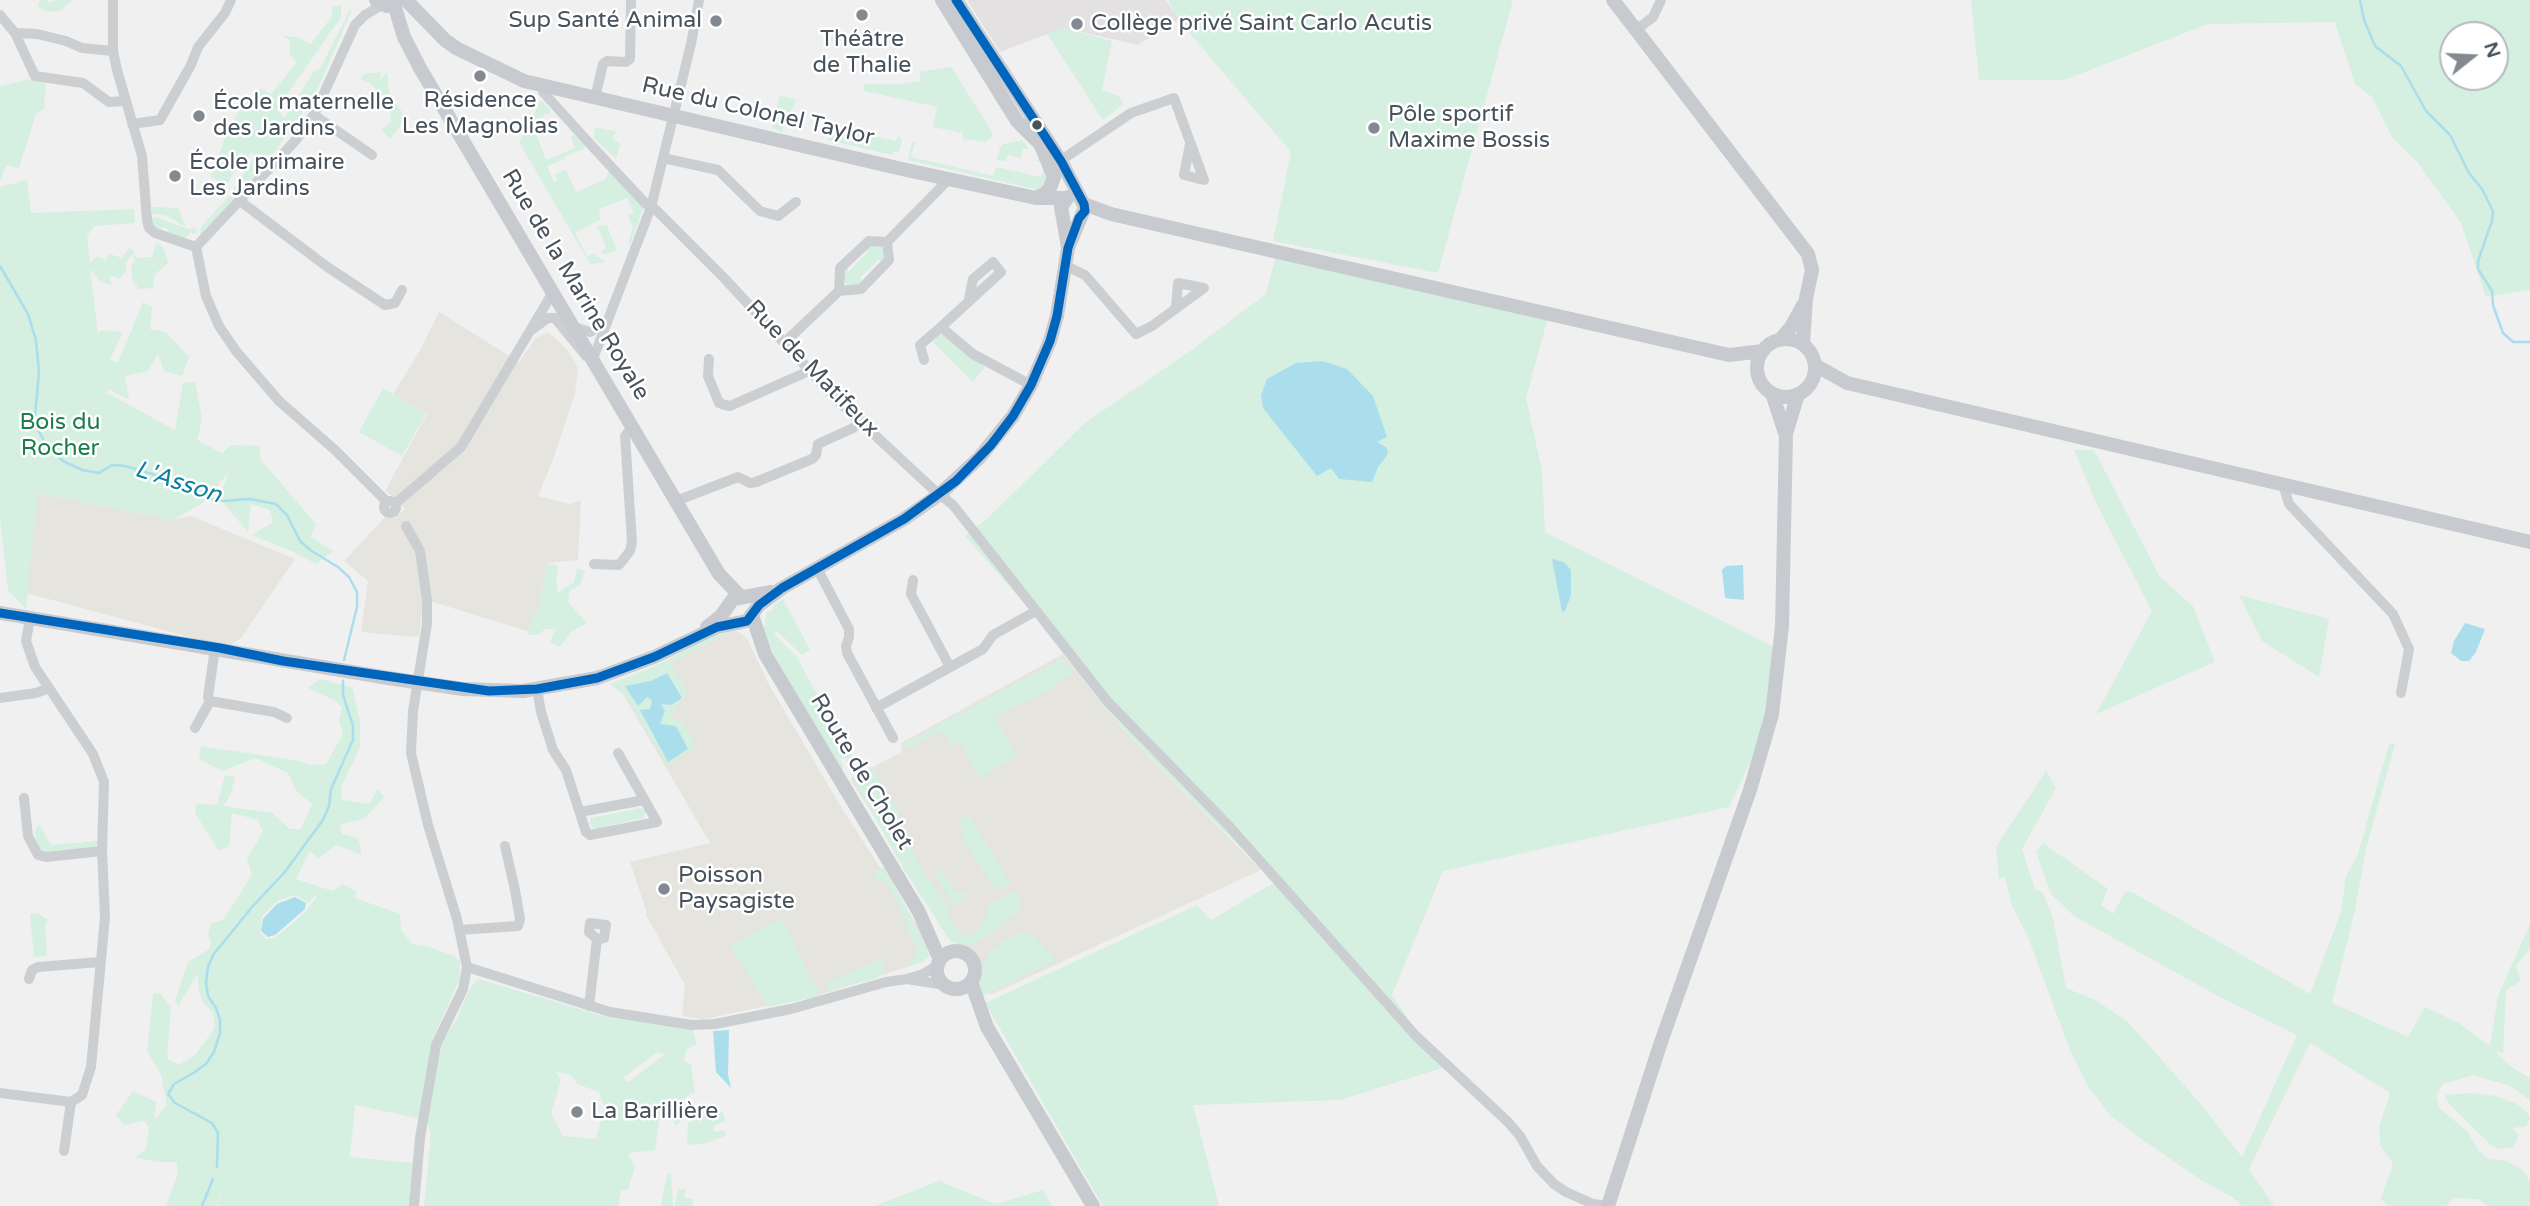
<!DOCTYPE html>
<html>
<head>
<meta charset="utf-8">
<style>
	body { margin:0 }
	#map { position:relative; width:2530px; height:1206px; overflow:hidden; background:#f1f0f0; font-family:"Varela Round",sans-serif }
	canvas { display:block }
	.north { position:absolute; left:2439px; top:21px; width:70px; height:70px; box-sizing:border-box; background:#fff; border:2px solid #b5babe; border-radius:50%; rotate:72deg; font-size:19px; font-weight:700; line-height:28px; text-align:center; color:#47525c }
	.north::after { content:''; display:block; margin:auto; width:24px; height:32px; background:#828990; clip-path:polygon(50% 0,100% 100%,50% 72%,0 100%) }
</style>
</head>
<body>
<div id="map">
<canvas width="2530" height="1206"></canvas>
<div class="north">N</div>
</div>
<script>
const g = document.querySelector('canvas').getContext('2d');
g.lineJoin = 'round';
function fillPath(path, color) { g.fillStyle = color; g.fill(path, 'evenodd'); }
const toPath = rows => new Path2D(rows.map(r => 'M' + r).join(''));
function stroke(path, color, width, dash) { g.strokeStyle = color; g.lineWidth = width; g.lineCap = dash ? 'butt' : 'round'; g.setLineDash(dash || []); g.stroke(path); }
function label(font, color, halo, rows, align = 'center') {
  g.font = font + ' "Varela Round",sans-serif'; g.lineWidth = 5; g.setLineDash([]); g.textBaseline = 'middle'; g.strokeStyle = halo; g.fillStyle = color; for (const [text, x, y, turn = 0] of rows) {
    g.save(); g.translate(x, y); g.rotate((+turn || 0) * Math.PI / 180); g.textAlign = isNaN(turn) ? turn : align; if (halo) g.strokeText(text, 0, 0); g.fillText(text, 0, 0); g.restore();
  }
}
fillPath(toPath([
	[439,312,519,362,535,339,548,332,568,350,578,368,575,393,554,457,538,496,570,504,581,500,578,560,547,563,534,633,423,599,419,637,361,632,368,581,344,561,385,517,394,518,405,509,398,500,385,491,427,414,393,394,421,349],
	[38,493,173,520,191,516,295,559,241,638,227,647,26,593],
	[732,630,741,633,748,640,768,683,838,802,929,944,920,963,819,995,704,1019,682,1016,685,985,646,915,647,913,630,862,710,843,616,682,643,672],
	[1063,654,1103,706,1150,758,1261,870,990,995,850,779,902,752,901,743]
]), '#e5e4de');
fillPath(toPath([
	[967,0,1166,0,1179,19,1138,45,1063,28,1000,52]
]), '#e3e1e2');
fillPath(toPath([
	[41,0,47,0,48,3,56,0,73,0,65,5,63,10,49,12,39,8,38,4],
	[1168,0,1513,0,1438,273,1273,241,1291,152,1181,23],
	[1971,0,2530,0,2530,290,2486,297,2461,223,2418,163,2392,137,2372,97,2355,84,2335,22,2208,24,2064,80,1979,80],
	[2453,35,2495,35,2495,77,2453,77],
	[341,5,341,17,277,109,284,118,315,70,320,69,349,11,352,10,318,88,293,127,264,166,200,236,201,227,230,195,255,156,251,152,242,169,234,172,227,185,211,177,227,132,238,113,261,88,271,94,297,62,290,55,290,40,283,36,297,37,311,44,332,16,332,6],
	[1063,28,1112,41,1102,90,1120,97,1123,104,1103,120,1047,34],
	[892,32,892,39,891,36,830,42,829,38],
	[951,67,993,133,991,138,984,142,963,139,963,133,933,127,937,107,864,91,864,84,901,84,921,81,919,72],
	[381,72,380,79,387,73,389,93,406,118,390,139,381,130,391,121,389,103,370,83,361,79,363,74],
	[36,78,46,85,44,109,36,114,19,168,6,165,0,182,0,86],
	[780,95,796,100,791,114,786,117,782,132,772,128],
	[541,100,551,111,550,115,545,113,533,133,537,136,546,160,575,148,571,136,575,135,585,146,584,149,564,157,565,159,547,166,554,182,558,180,555,174,566,170,576,192,606,179,609,170,643,208,630,245,628,243,633,227,628,215,634,212,627,198,599,209,601,219,575,233,587,256,593,254,606,262,590,264,519,142],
	[595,127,617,132,612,137,620,144,616,159,594,138],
	[832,127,896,141,898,136,900,137,902,141,899,152,893,152,892,155,828,140],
	[1022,140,1029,149,1023,149,1021,158,1008,155,1005,161,997,160,1000,147,1003,144],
	[912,142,915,142,911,157,993,176,996,167,1041,177,1045,164,1036,161,1042,156,1050,172,1046,187,1035,191,1035,189,908,160],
	[27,180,31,213,134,209,135,223,95,226,87,236,90,263,98,256,105,260,110,254,122,258,129,248,133,250,136,258,152,257,156,244,163,246,168,263,154,275,153,288,139,289,132,280,131,265,135,260,132,255,126,262,126,271,119,280,115,276,109,277,112,285,102,283,90,269,98,333,103,330,123,332,110,359,118,363,143,302,152,307,150,329,166,332,189,357,182,376,164,371,158,354,148,371,125,376,129,400,109,389,107,393,175,430,183,383,195,381,202,419,197,440,222,453,231,445,259,446,261,460,316,524,311,537,333,551,316,564,294,552,252,535,273,522,270,510,251,504,248,532,219,498,229,471,206,501,173,520,38,493,26,609,8,590,0,518,0,187],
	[152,207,178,208,186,227,165,215,152,214],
	[156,217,188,229,195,228,198,232,193,234,190,230,189,235,182,240,167,234,168,229,162,227,160,231,154,228,151,218],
	[597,225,607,226,617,251,604,254,601,252,606,247],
	[867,244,882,246,886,254,881,266,879,259,861,277,861,285,848,286,843,280,842,269,847,265,848,272,867,253],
	[1276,255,1548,317,1526,398,1542,471,1545,532,1778,649,1770,720,1729,807,1443,871,1392,995,1442,1068,1340,1100,1193,1105,1219,1206,1103,1206,985,1003,1197,905,1211,920,1275,882,1150,758,1103,706,1031,611,965,536,988,518,1086,422,1189,352,1266,294],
	[940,333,985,367,973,382,933,342],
	[383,388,426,414,402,456,359,432],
	[2074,450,2094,450,2160,577,2193,606,2215,662,2096,714,2152,611,2097,505],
	[547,563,558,566,556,582,558,593,574,582,577,568,585,571,580,585,569,592,568,602,587,623,571,632,560,647,550,642,556,629,545,629,538,635,528,635,532,614,538,612],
	[2239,595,2329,619,2319,677,2262,641],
	[783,599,810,650,802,655,777,631,774,634,796,656,823,705,828,723,838,724,855,763,850,765,846,759,840,758,843,765,842,772,767,642,760,626,765,626,766,612,772,611,774,605],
	[725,628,729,632,671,663,688,694,679,703,670,718,683,721,697,747,668,765,624,694,610,684,658,665],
	[1062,658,1073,673,1049,690,1020,706,1018,703,995,718,1017,756,980,778,959,743,953,746,944,733,938,733,907,750,904,744],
	[319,679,352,687,360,721,360,748,341,787,342,800,369,804,378,789,384,797,364,819,340,824,342,834,358,838,362,855,336,845,319,858,310,851,296,879,333,891,343,884,357,892,355,898,400,914,401,930,412,944,429,947,454,956,460,961,459,980,431,1043,439,1048,457,1018,470,988,478,979,610,1018,692,1027,697,1044,686,1050,684,1061,691,1065,695,1092,678,1102,682,1119,676,1126,668,1113,667,1104,660,1115,655,1150,628,1153,635,1167,628,1189,621,1191,618,1206,424,1206,431,1134,428,1125,416,1118,355,1105,350,1157,414,1163,411,1206,217,1206,227,1181,216,1206,166,1206,178,1174,177,1162,162,1162,135,1158,146,1149,149,1127,144,1121,124,1125,116,1115,133,1091,156,1102,155,1119,167,1105,161,1075,147,1051,153,994,160,993,171,1007,167,1058,179,1065,195,1055,215,1028,213,1013,202,1001,198,988,198,973,178,1006,175,1000,188,962,208,950,211,943,208,934,211,923,223,920,252,875,247,858,263,832,258,820,232,813,229,846,219,851,195,813,197,803,217,805,225,775,235,777,230,796,223,806,272,813,290,829,301,829,312,804,297,792,288,773,256,758,222,771,199,759,201,746,300,761,310,765,326,764,343,734,339,719,342,707,334,700,308,688],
	[295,895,308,903,314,896,317,897,303,914,275,938,266,939,260,932,262,916,279,900],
	[656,1053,665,1054,629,1082,623,1078],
	[555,1071,571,1075,577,1084,599,1092,604,1106,596,1139,563,1136,551,1113,561,1080],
	[2389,744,2395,744,2366,849,2354,915,2332,1003,2408,1037,2425,1007,2459,1023,2490,1046,2498,996,2530,924,2530,949,2516,966,2521,981,2506,990,2503,1054,2493,1049,2510,1066,2530,1078,2530,1100,2510,1086,2473,1075,2443,1084,2436,1095,2439,1108,2467,1131,2479,1151,2488,1159,2506,1161,2522,1169,2530,1182,2530,1206,2488,1206,2478,1199,2455,1198,2446,1206,2388,1206,2381,1199,2393,1164,2380,1145,2379,1127,2390,1093,2310,1043,2249,1169,2274,1206,2242,1206,2232,1197,2201,1180,2140,1138,2110,1115,2088,1086,2070,1050,2028,937,2012,906,2005,877,1999,879,1996,847,2046,771,2056,788,2022,849,2035,889,2043,893,2053,918,2066,988,2095,1000,2128,1022,2201,1104,2242,1157,2297,1035,2220,997,2074,916,2051,894,2036,852,2043,843,2108,889,2101,905,2113,914,2125,892,2132,892,2310,994,2341,912,2346,876,2357,857],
	[872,767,898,810,899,827,924,872,951,910,950,918,958,931,963,934,974,936,986,918,989,910,987,905,1015,891,1023,907,1002,925,974,945,951,942,903,868,854,780],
	[641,808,646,811,644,818,594,829,590,824,590,818],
	[966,815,970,816,1010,882,1005,888,993,886,965,843,959,821],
	[39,824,51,845,97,841,97,844,93,848,42,852,38,846,34,832],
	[885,866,930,956,924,961,910,966,900,966,915,959,913,954,918,951,886,880,879,883,874,872],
	[937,870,941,870,956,891,969,895,954,905,935,875],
	[37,913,48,920,45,924,47,956,34,957,30,914],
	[782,918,812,981,815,981,817,986,819,996,768,1007,730,945],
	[1019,933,1034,936,1057,960,979,998,977,987,979,969,990,953,1006,938],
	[881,958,884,972,877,978,832,990,827,988,825,984],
	[2471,1093,2496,1096,2517,1104,2527,1112,2530,1119,2526,1126,2513,1128,2519,1135,2513,1147,2499,1149,2491,1145,2450,1105,2445,1097,2445,1095],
	[704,1111,723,1112,725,1121,714,1126,714,1132,723,1130,727,1135,707,1143,687,1145,688,1123],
	[667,1174,671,1174,673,1206,661,1206],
	[939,1181,996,1204,1043,1190,1052,1206,875,1206],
	[678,1189,685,1189,685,1198,693,1199,693,1206,675,1206]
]), '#d5efe0');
fillPath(toPath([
	[1322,361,1347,369,1373,396,1387,437,1377,442,1387,448,1388,454,1378,467,1372,482,1339,479,1331,468,1317,476,1263,408,1261,396,1267,379,1296,363],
	[1552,559,1564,562,1571,570,1571,595,1565,611,1562,612],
	[1743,565,1744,600,1725,598,1722,570,1726,566],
	[2465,623,2485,629,2476,652,2469,661,2461,661,2451,653,2454,641],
	[667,673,682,698,671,705,661,704,665,711,660,724,676,726,688,749,668,762,640,710,650,709,652,700,647,697,638,706,625,686,651,681],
	[295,897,306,903,305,909,275,935,268,937,261,931,263,919,277,904],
	[729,1030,728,1074,731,1088,716,1072,713,1031]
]), '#aadeec');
stroke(toPath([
	[2360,0,2364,20,2375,46,2401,66,2426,111,2450,135,2469,173,2482,189,2493,211,2492,221,2478,261,2478,269,2492,291,2493,305,2503,333,2513,342,2530,342],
	[0,266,28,314,36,340,39,372,35,416,37,428,48,448,63,461,82,470,99,473,112,465,125,466,186,484,210,499,221,501,250,499,276,504,287,515,300,541,310,550,338,567,349,577,357,592,357,607,344,660],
	[217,1167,218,1133,212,1123,175,1103,168,1094,174,1084,195,1072,206,1064,214,1052,220,1033,220,1020,216,1008,208,996,206,982,208,967,213,955,252,907,284,873,323,820,329,806,331,789,353,740,353,726,343,695,343,681],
	[202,1206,213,1179]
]), '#aadeec', 2.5);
stroke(toPath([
	[113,0,113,51,117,70,142,156,147,220,149,228,155,233,196,247],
	[0,15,15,33,35,76,83,83,109,102,125,101],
	[1636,30,1653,17,1661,0],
	[15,33,37,34,66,41,82,48,113,51],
	[543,86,543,92,591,145,646,204,655,209,725,279,837,400,934,490,953,505,1108,702,1228,825,1416,1036,1508,1122,1520,1136,1537,1166,1554,1184,1566,1192,1593,1204,1610,1206],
	[595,98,603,64,607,61,626,62,630,59,631,0],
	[314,115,372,155],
	[132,124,160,120,191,65,198,47,225,13,231,0],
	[663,158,718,170,760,211,778,216,796,202],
	[1057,163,1131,113,1174,98,1204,180,1184,175,1190,144],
	[240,201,326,266,385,305,395,303,402,290],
	[196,247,206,296,219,326,236,351,279,401,335,450,387,502],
	[196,247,295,141,315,113,355,25,365,15,382,5],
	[1066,266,1085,275,1136,334,1152,326,1204,288,1178,283,1176,308],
	[839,291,840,268,869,241,887,242,950,178],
	[969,299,973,279,993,262,1001,272,941,327,973,354,1031,385],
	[574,327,590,332,607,322],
	[530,331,548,318,555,318,586,356],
	[784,343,839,291,861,289,889,260,887,242],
	[593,359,651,207,691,44,699,0],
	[709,359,708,376,719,403,725,405,730,406,809,371],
	[924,360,920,345,941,327],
	[2283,485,2289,504,2393,614,2409,649,2401,693],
	[676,501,738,477,750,483,756,482,812,459,816,455,818,444,853,428,862,421],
	'384 507a6 6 0 1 1 12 0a6 6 0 1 1-12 0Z',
	[395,504,461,447,553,292],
	[406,526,420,551,427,600,427,624,413,711,411,753,428,825,457,919,467,967,463,989,436,1045,420,1138,414,1206],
	[594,564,619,565,630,551,632,542,625,436,633,426],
	[817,568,849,629,849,637,846,646,847,653,893,738],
	[913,580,911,594,950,667],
	[30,618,26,641,35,667,93,754,104,782,102,851,105,917,91,1067,82,1095,71,1102],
	[215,648,208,697,210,701,274,712,287,718],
	[537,689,541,712,553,750,566,770,586,832,590,835,657,822,618,753],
	[0,698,36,693,49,688],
	[876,708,983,649,993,635,1036,611],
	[195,728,210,701],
	[24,798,28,836,38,855,46,857,102,851],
	[580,812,644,800],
	[459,930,518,926,520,919,515,890,505,846],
	[938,965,923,974,907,979,945,985],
	[467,967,610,1012,692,1025,715,1024,791,1009,886,982,907,979],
	[29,979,32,970,38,967,100,962],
	[589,1006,597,939,604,938,606,925,590,923,589,932,597,939],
	[0,1093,71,1102],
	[64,1151,71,1102]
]), '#cccfd1', 10);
stroke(toPath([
	[376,0,387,6,397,0],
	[406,0,445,40,456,48,524,81,902,169,1036,198,1066,198],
	[942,0,1017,121,1045,149],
	[1613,0,1808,254,1812,270,1806,298,1803,344],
	[394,4,404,37,420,68,719,574,741,597],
	[1036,198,1045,194,1050,188,1054,177,1039,141],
	[1084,204,1111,214,1729,355,1763,351],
	[1068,247,1061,207,1068,197],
	'1757 368a29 29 0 1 1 58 0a29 29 0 1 1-58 0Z',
	[1780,340,1791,327,1803,305],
	[1815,365,1847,383,2530,542],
	[1772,393,1785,433],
	[0,613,388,678],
	[752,615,765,654,919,912,940,960],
	[707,627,721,616,733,599,771,592],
	[463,689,523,691,597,678,654,657,717,627,747,621,759,605,782,588,904,519,940,494,979,458,1013,416,1031,385,1050,341,1057,316,1068,248,1085,207,1061,161,956,0],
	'937 970a19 19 0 1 1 38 0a19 19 0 1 1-38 0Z',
	[971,982,987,1027,1093,1206],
	[1608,1206,1660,1045,1750,790,1772,714,1782,626,1786,434,1798,394]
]), '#c7cbcf', 14);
stroke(toPath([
	[388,678,463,689]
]), '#c7cbcf', 14);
stroke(toPath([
	[0,613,220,648,283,661,489,691,537,689,597,678,654,657,717,627,747,621,759,605,782,588,904,519,956,481,991,445,1013,416,1031,385,1050,341,1057,316,1068,248,1079,218,1085,211,1084,204,1061,161,956,0]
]), '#0065bd', 9);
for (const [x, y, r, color] of [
	[862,15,7,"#828990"],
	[716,21,7,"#828990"],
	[1077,24,7,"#828990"],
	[480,76,7,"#828990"],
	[199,116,7,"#828990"],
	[1037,125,6,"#47525c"],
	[1374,128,7,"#828990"],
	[175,176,7,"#828990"],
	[664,889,7,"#828990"],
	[577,1112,7,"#828990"]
]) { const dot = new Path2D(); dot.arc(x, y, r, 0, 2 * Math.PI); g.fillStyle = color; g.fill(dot); stroke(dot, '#fff', 2.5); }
label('23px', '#47525c', '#fff', [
	["Sup Santé Animal",702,21,"right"],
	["Collège privé Saint Carlo Acutis",1091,24],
	["Théâtre",862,40,"center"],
	["de Thalie",862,66,"center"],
	["Résidence",480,101,"center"],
	["Les Magnolias",480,127,"center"],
	["École maternelle",213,103],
	["des Jardins",213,129],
	["Pôle sportif",1388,115],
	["Maxime Bossis",1388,141],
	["École primaire",189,163],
	["Les Jardins",189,189],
	["Poisson",678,876],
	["Paysagiste",678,902],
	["La Barillière",591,1112]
], 'left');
label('23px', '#47525c', '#fff', [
	["Rue du Colonel Taylor",758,112,13],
	["Rue de la Marine Royale",575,285,59],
	["Rue de Matifeux",812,369,46],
	["Route de Cholet",861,772,59]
]);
label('23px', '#197d4c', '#fff', [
	["Bois du",60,423],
	["Rocher",60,449]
]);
label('italic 24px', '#0e80a0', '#fff', [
	["L'Asson",178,483,18]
]);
</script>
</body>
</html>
